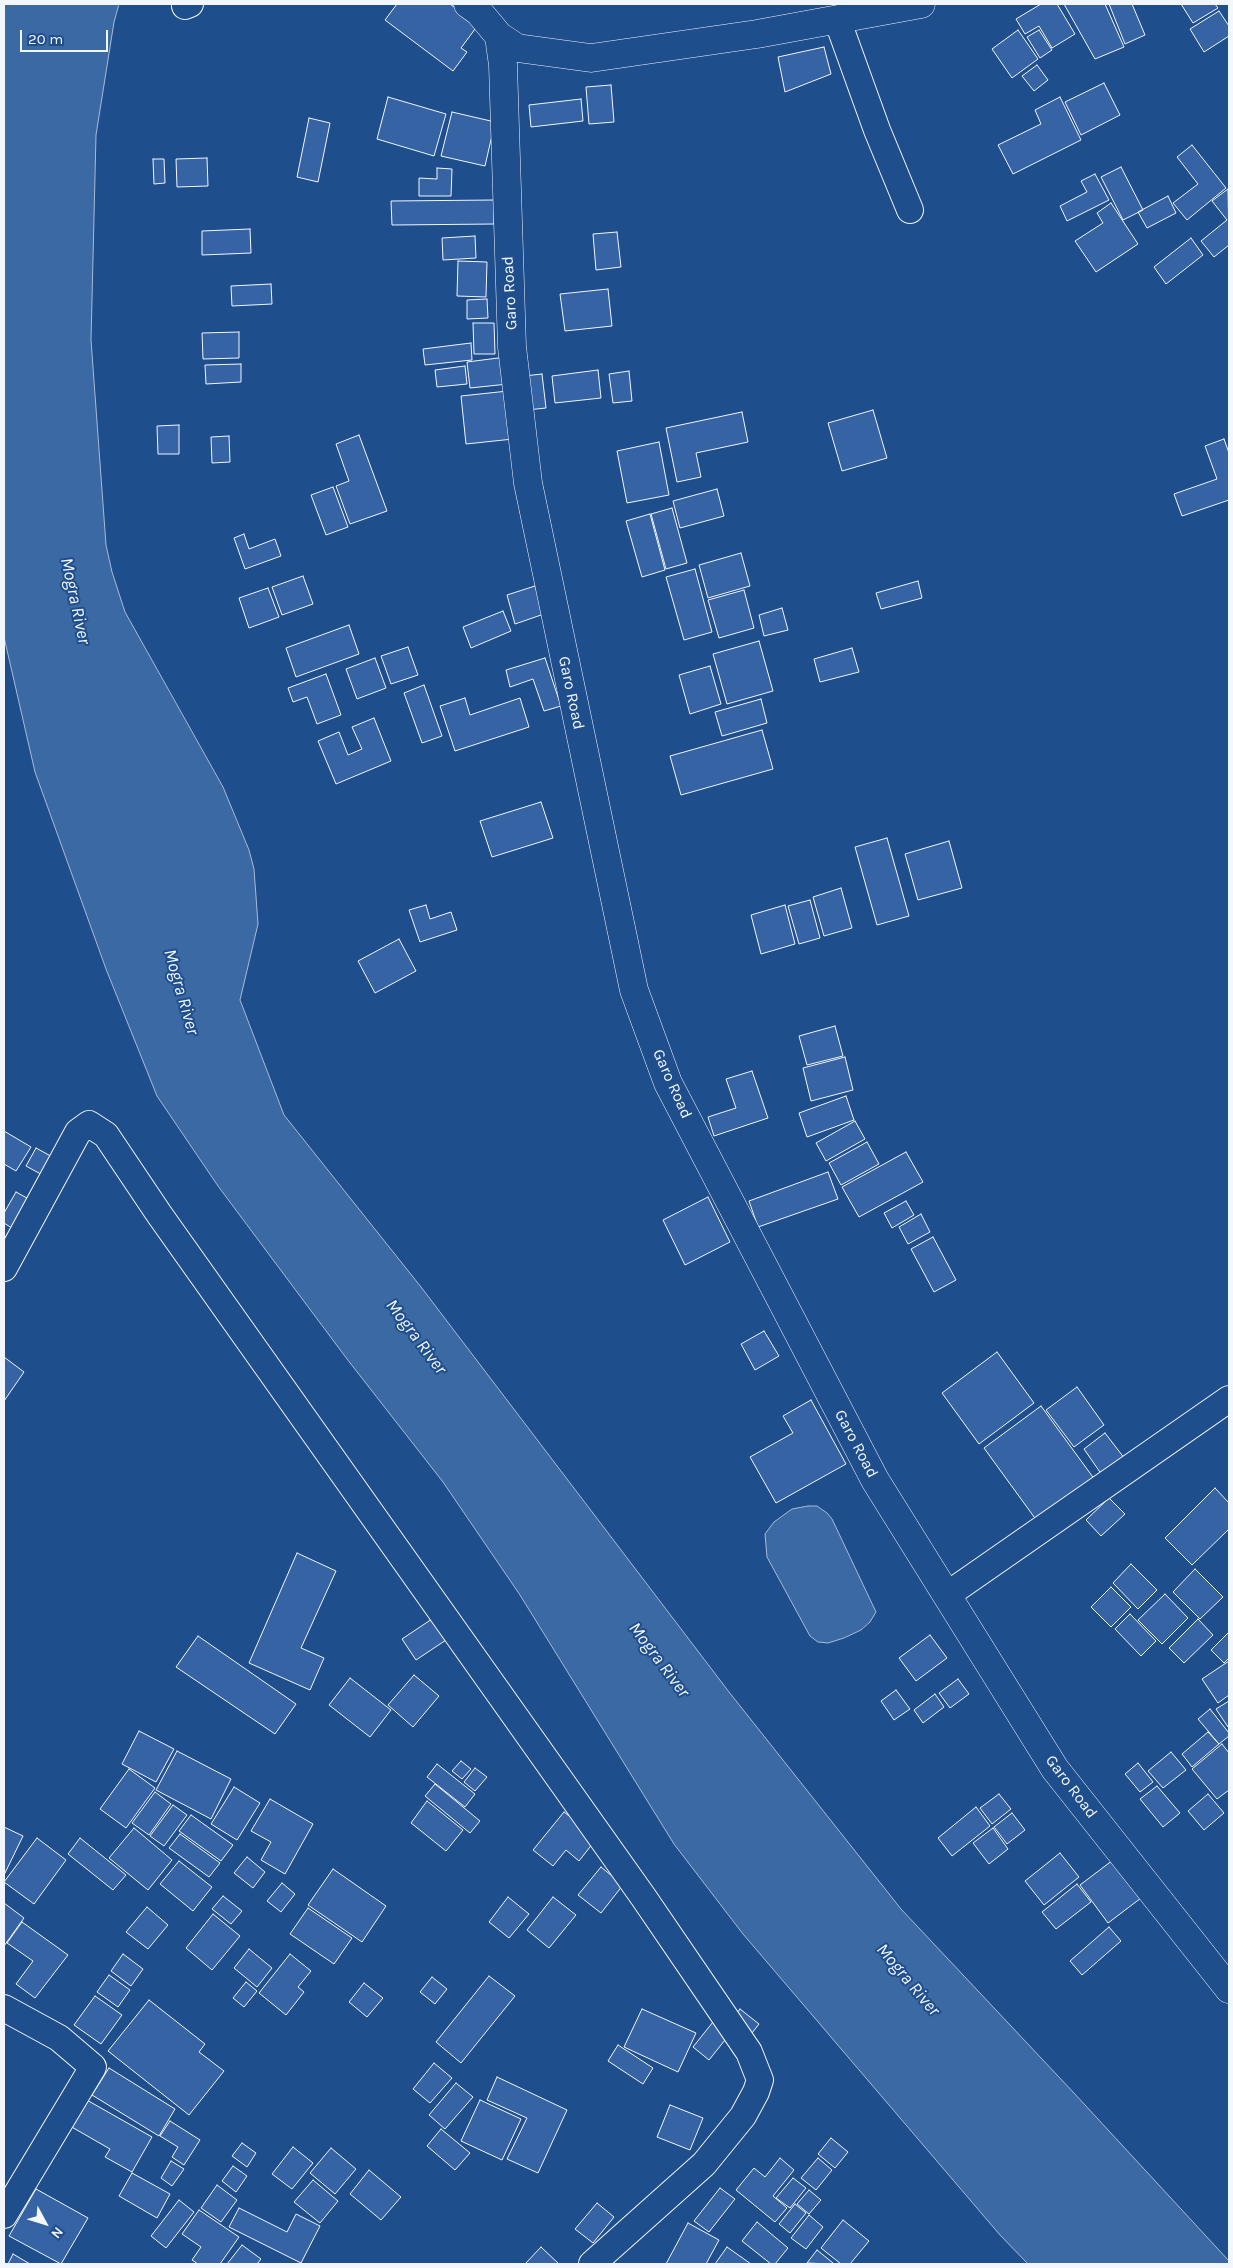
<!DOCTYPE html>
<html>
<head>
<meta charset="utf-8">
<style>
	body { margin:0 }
	#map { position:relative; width:1233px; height:2268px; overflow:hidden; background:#1f4e8c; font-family:Karla,sans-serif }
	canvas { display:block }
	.frame { position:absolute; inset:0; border:5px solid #f2f6ff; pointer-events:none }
	.north { position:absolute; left:20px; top:2198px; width:50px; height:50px; -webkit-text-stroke:4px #1f4e8c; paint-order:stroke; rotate:129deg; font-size:14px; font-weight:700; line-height:20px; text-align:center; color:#f2f6ff }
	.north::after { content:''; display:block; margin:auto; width:18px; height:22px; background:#f2f6ff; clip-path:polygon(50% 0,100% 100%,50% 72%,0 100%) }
	.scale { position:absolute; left:20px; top:30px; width:88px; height:22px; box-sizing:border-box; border:2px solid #f2f6ff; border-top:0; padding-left:6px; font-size:15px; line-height:18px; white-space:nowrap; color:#f2f6ff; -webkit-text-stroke:4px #1f4e8c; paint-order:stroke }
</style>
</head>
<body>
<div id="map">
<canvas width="1233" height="2268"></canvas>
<div class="frame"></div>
<div class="north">N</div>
<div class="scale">20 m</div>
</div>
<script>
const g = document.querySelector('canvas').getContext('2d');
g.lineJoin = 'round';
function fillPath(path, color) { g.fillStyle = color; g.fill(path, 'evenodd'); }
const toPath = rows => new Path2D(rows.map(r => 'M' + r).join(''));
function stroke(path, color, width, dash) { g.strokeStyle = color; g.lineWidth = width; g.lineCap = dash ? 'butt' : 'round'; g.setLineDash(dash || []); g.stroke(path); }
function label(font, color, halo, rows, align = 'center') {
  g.font = font + ' Karla,sans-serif'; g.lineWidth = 4; g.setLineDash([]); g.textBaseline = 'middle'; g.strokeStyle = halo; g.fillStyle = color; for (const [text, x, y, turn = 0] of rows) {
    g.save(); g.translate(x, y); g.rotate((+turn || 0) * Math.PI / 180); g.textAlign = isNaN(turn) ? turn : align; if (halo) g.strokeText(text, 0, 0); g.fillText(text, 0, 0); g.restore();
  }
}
const water = toPath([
	[4,4,119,4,114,22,96,135,91,340,106,545,112,572,125,612,223,787,249,850,254,869,258,924,240,1000,284,1115,421,1287,729,1692,901,1909,1073,2092,1229,2261,1229,2264,1028,2264,1000,2235,743,1934,674,1844,520,1595,443,1482,347,1359,218,1186,157,1096,106,969,35,772,4,637,4,4],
	[808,1506,817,1506,827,1513,832,1519,876,1612,870,1622,861,1630,844,1638,828,1643,818,1642,810,1636,767,1557,765,1534,774,1522,792,1509,808,1506]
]);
fillPath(water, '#3b69a3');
stroke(water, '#a8bbd7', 1);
const building = toPath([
	[397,4,450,4,478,25,461,48,467,52,453,71,385,20,397,4],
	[1041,4,1057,4,1075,34,1052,48,1039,26,1025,34,1016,19,1041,4],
	[1064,4,1105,4,1124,47,1095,59,1064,4],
	[1109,4,1132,4,1145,35,1125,44,1109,4],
	[1181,4,1215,4,1218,8,1193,23,1181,4],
	[1219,11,1229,26,1229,36,1204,52,1190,29,1219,11],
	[1018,30,1038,59,1012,78,992,49,1018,30],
	[1039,30,1052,50,1040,58,1027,37,1039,30],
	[824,47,831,74,785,92,778,57,824,47],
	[1037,65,1048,80,1034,91,1022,76,1037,65],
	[1104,83,1120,115,1081,135,1065,102,1104,83],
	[611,85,614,122,589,124,586,87,611,85],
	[388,97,446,114,434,156,377,139,388,97],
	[1060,97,1081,140,1013,174,998,145,1041,124,1035,110,1060,97],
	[581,99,583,121,531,127,529,105,581,99],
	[452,112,495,122,485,166,441,156,452,112],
	[309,118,330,123,318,182,297,177,309,118],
	[1192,145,1226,188,1187,220,1173,203,1198,184,1177,157,1192,145],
	[207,158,208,186,177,187,176,159,207,158],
	[153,159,164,159,165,183,154,184,153,159],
	[1121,167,1143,210,1123,220,1101,177,1121,167],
	[437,168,452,169,451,196,419,196,419,178,437,179,437,168],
	[1095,174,1109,200,1067,221,1060,206,1087,192,1081,181,1095,174],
	[1228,189,1229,245,1214,257,1201,241,1227,220,1212,201,1228,189],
	[1168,196,1176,213,1147,228,1138,212,1168,196],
	[495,200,494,224,392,225,391,201,495,200],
	[1111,203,1138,244,1096,272,1075,241,1103,223,1097,213,1111,203],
	[250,229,251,253,202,255,202,231,250,229],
	[617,232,621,267,596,270,593,234,617,232],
	[475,236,476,258,443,260,442,238,475,236],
	[1191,238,1203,255,1166,284,1154,267,1191,238],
	[458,261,487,262,486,297,457,296,458,261],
	[271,284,272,304,232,306,231,286,271,284],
	[608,289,612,326,565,331,560,294,608,289],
	[487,299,488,318,467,319,467,300,487,299],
	[473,323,494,323,495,354,474,354,473,323],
	[239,332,239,358,203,359,202,333,239,332],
	[471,343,472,360,425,365,423,349,471,343],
	[506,357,508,384,470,388,467,362,506,357],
	[241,364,241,382,206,384,205,365,241,364],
	[465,366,467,384,437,387,435,370,465,366],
	[598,370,601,398,555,403,552,376,598,370],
	[629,371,632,401,613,403,609,374,629,371],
	[542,374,546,408,527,410,524,376,542,374],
	[508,391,513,439,466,444,461,396,508,391],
	[873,410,887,458,842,471,828,423,873,410],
	[742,412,748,442,696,453,701,477,677,482,666,428,742,412],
	[179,425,179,454,158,454,157,426,179,425],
	[359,435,387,511,350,524,336,486,349,481,336,444,359,435],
	[229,436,230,462,212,463,211,437,229,436],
	[1224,439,1229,453,1229,500,1182,516,1174,494,1217,479,1205,446,1224,439],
	[659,442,669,495,627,503,617,451,659,442],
	[333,487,348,527,326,535,311,495,333,487],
	[717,489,724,516,680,528,673,501,717,489],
	[672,508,687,563,666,569,651,514,672,508],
	[650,514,665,570,642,577,626,521,650,514],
	[244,534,249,549,275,539,281,556,245,569,234,538,244,534],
	[741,553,750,586,708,598,699,565,741,553],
	[695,569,712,632,684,640,666,577,695,569],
	[303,576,313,604,282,615,272,587,303,576],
	[918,581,922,598,881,609,876,593,918,581],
	[535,586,544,614,515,624,507,595,535,586],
	[268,588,279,617,249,628,239,598,268,588],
	[744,590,754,628,719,638,708,600,744,590],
	[782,608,788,630,764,636,759,615,782,608],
	[503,611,511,631,471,648,463,627,503,611],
	[349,625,359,654,296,677,286,648,349,625],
	[759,641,773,691,727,704,713,654,759,641],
	[408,647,418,675,391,684,381,656,408,647],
	[852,648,859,672,820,682,814,659,852,648],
	[375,658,386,688,357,699,346,669,375,658],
	[545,658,561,706,544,711,533,679,510,687,506,670,545,658],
	[710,666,721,704,690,714,679,675,710,666],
	[326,674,341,715,317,724,307,697,293,702,288,688,326,674],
	[424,685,442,736,422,743,404,693,424,685],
	[465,698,470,715,520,698,529,727,455,751,440,706,465,698],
	[761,699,767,723,722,736,715,712,761,699],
	[374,718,391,761,336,784,318,741,339,732,348,755,362,749,352,727,374,718],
	[762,730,773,769,681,795,670,756,762,730],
	[541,802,553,838,492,857,480,821,541,802],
	[887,838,909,916,877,925,855,847,887,838],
	[949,841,962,888,918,900,905,854,949,841],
	[841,888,852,928,824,936,813,897,841,888],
	[810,900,820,938,799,944,788,906,810,900],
	[426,905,430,919,451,912,457,930,420,942,409,910,426,905],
	[785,905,795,944,761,954,751,915,785,905],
	[399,939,416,971,375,993,358,961,399,939],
	[835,1026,843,1056,807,1065,799,1036,835,1026],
	[845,1057,853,1090,811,1101,803,1068,845,1057],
	[752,1071,768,1118,714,1136,708,1117,736,1108,726,1079,752,1071],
	[846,1096,854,1120,807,1137,799,1113,846,1096],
	[855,1121,865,1139,826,1161,816,1143,855,1121],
	[4,1131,31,1147,16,1171,4,1164,4,1131],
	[867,1142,879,1164,841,1185,829,1163,867,1142],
	[36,1148,58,1160,48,1178,26,1166,36,1148],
	[906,1152,923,1182,859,1217,842,1187,906,1152],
	[828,1172,838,1199,758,1227,749,1201,828,1172],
	[16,1192,36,1203,18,1232,4,1223,4,1213,16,1192],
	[708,1197,730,1242,685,1265,663,1220,708,1197],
	[906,1201,914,1215,892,1228,884,1213,906,1201],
	[921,1214,930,1232,908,1244,899,1227,921,1214],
	[933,1237,956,1280,934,1292,911,1249,933,1237],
	[764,1331,779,1356,755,1370,741,1344,764,1331],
	[997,1352,1034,1403,979,1444,942,1393,997,1352],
	[4,1357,24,1372,4,1401,4,1357],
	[1077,1387,1104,1425,1074,1447,1046,1410,1077,1387],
	[811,1400,846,1464,776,1503,750,1457,793,1433,783,1416,811,1400],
	[1041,1406,1095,1480,1037,1521,984,1448,1041,1406],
	[1105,1433,1125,1459,1102,1475,1084,1449,1105,1433],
	[1215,1488,1229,1503,1229,1529,1192,1565,1165,1538,1215,1488],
	[1109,1498,1125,1514,1101,1536,1086,1520,1109,1498],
	[297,1553,336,1571,301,1648,324,1658,310,1690,249,1663,297,1553],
	[1131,1564,1157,1590,1138,1609,1113,1583,1131,1564],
	[1195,1569,1223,1597,1200,1619,1173,1592,1195,1569],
	[1111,1587,1131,1607,1111,1627,1091,1607,1111,1587],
	[1165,1594,1188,1618,1162,1644,1138,1620,1165,1594],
	[1130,1614,1156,1641,1141,1656,1115,1629,1130,1614],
	[435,1617,449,1638,416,1660,402,1639,435,1617],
	[1198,1619,1213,1635,1184,1663,1169,1648,1198,1619],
	[1229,1632,1229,1658,1224,1663,1211,1650,1229,1632],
	[930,1635,947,1658,916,1681,899,1658,930,1635],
	[198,1636,296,1704,275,1734,176,1667,198,1636],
	[1229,1661,1229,1695,1218,1703,1202,1679,1229,1661],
	[414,1675,439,1696,413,1727,388,1705,414,1675],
	[350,1678,391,1710,370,1737,329,1705,350,1678],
	[958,1679,969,1694,950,1708,939,1693,958,1679],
	[896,1690,910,1709,894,1720,881,1701,896,1690],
	[935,1694,944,1707,923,1723,914,1710,935,1694],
	[1229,1701,1229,1726,1228,1727,1216,1709,1229,1701],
	[1210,1709,1229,1733,1229,1736,1219,1744,1198,1719,1210,1709],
	[139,1731,174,1749,156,1782,122,1764,139,1731],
	[1208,1732,1219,1744,1192,1767,1182,1754,1208,1732],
	[1222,1744,1229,1753,1229,1790,1217,1799,1192,1769,1222,1744],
	[177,1751,231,1779,211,1819,156,1790,177,1751],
	[1171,1752,1186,1770,1163,1788,1148,1771,1171,1752],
	[461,1761,471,1769,462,1779,452,1771,461,1761],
	[1138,1763,1153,1782,1140,1792,1125,1774,1138,1763],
	[437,1764,475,1794,465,1807,427,1777,437,1764],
	[475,1768,487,1777,475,1791,464,1782,475,1768],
	[129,1769,155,1788,126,1828,100,1809,129,1769],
	[435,1784,480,1821,470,1833,425,1796,435,1784],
	[1157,1786,1180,1813,1163,1827,1140,1799,1157,1786],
	[234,1787,260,1803,237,1840,211,1824,234,1787],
	[155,1792,171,1804,149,1835,132,1823,155,1792],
	[999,1794,1011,1809,992,1824,980,1808,999,1794],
	[1208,1794,1224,1813,1204,1830,1188,1811,1208,1794],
	[270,1799,313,1824,285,1874,261,1860,271,1842,251,1831,270,1799],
	[427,1801,463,1830,446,1851,411,1823,427,1801],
	[173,1805,187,1815,164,1846,150,1836,173,1805],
	[976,1807,990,1826,952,1856,938,1838,976,1807],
	[564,1812,597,1838,579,1861,566,1850,553,1866,533,1850,564,1812],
	[1012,1813,1025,1830,1007,1844,994,1827,1012,1813],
	[191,1815,233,1845,221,1861,179,1831,191,1815],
	[4,1827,23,1836,4,1875,4,1827],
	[134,1828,172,1860,148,1890,109,1858,134,1828],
	[993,1828,1008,1849,989,1864,973,1843,993,1828],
	[180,1834,220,1863,209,1877,169,1848,180,1834],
	[37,1838,66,1860,34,1904,4,1882,37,1838],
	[80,1838,126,1875,113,1890,68,1854,80,1838],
	[1060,1853,1079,1877,1044,1905,1025,1881,1060,1853],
	[247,1857,265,1872,253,1888,234,1873,247,1857],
	[1117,1857,1145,1895,1108,1923,1080,1885,1117,1857],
	[179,1861,212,1887,193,1911,160,1884,179,1861],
	[601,1867,623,1885,601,1913,578,1895,601,1867],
	[333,1869,386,1906,362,1942,308,1905,333,1869],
	[282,1883,295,1894,281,1912,267,1901,282,1883],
	[1077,1884,1091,1902,1056,1929,1042,1912,1077,1884],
	[223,1896,242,1911,231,1924,212,1909,223,1896],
	[508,1897,529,1914,509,1938,489,1922,508,1897],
	[553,1897,576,1915,549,1948,527,1930,553,1897],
	[4,1903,24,1918,4,1946,4,1903],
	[147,1907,168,1925,148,1949,126,1932,147,1907],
	[308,1908,352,1938,334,1964,290,1934,308,1908],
	[213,1914,240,1936,212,1970,186,1948,213,1914],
	[22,1922,68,1955,35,1998,16,1984,33,1961,7,1943,22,1922],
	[1109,1927,1121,1941,1082,1975,1070,1961,1109,1927],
	[249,1949,272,1968,257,1987,234,1968,249,1949],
	[123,1954,143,1969,131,1986,111,1971,123,1954],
	[290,1954,311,1971,298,1987,304,1992,286,2015,259,1993,290,1954],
	[109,1975,130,1990,118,2007,97,1992,109,1975],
	[489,1976,515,1996,461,2063,436,2042,489,1976],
	[432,1977,447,1989,435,2004,420,1992,432,1977],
	[246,1982,257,1991,244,2007,233,1998,246,1982],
	[364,1983,383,1998,367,2017,349,2002,364,1983],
	[95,1996,122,2015,101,2044,74,2025,95,1996],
	[149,2000,205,2044,199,2052,224,2071,189,2115,108,2051,149,2000],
	[642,2009,696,2033,678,2072,624,2047,642,2009],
	[740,2009,759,2024,745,2042,726,2027,740,2009],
	[713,2022,729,2035,709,2060,693,2047,713,2022],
	[618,2045,653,2068,643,2084,608,2061,618,2045],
	[434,2063,452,2078,430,2103,413,2089,434,2063],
	[109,2068,175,2109,159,2136,92,2095,109,2068],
	[497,2077,567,2110,538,2173,507,2159,527,2118,487,2100,497,2077],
	[456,2083,473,2097,445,2129,429,2115,456,2083],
	[85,2099,152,2137,132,2172,105,2157,110,2149,70,2126,85,2099],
	[480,2100,521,2119,502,2160,461,2141,480,2100],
	[670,2105,703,2118,690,2150,657,2137,670,2105],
	[170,2121,200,2140,184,2165,172,2157,178,2147,160,2136,170,2121],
	[441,2129,470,2153,455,2170,427,2146,441,2129],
	[831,2138,848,2152,835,2168,818,2154,831,2138],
	[242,2143,256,2153,247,2167,232,2156,242,2143],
	[293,2147,313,2163,292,2189,272,2174,293,2147],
	[331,2148,356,2169,335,2194,310,2173,331,2148],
	[780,2158,794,2170,773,2196,787,2208,775,2222,736,2190,754,2168,765,2177,780,2158],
	[818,2158,832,2170,816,2190,801,2178,818,2158],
	[171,2161,184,2169,172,2186,161,2178,171,2161],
	[233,2166,247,2176,236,2192,222,2181,233,2166],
	[369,2170,401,2197,381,2220,350,2194,369,2170],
	[132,2173,170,2194,157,2218,119,2196,132,2173],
	[793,2178,806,2188,790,2208,776,2198,793,2178],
	[313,2180,338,2201,320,2223,294,2202,313,2180],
	[217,2185,237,2200,221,2222,201,2208,217,2185],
	[720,2188,735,2199,709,2232,694,2221,720,2188],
	[36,2189,88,2218,61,2264,9,2236,36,2189],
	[809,2190,821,2200,809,2214,797,2204,809,2190],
	[179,2200,194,2212,166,2248,151,2236,179,2200],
	[597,2203,614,2217,593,2243,575,2229,597,2203],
	[795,2204,806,2213,790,2233,779,2224,795,2204],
	[239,2208,287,2232,296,2214,320,2226,301,2263,229,2227,239,2208],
	[199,2210,239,2237,220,2264,198,2264,192,2260,201,2247,182,2234,199,2210],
	[809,2215,823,2227,806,2249,791,2238,809,2215],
	[843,2220,869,2241,850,2264,841,2264,821,2248,843,2220],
	[757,2222,788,2248,775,2264,771,2264,742,2241,757,2222],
	[688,2223,719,2240,706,2264,666,2264,688,2223],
	[242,2245,261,2259,257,2264,227,2264,242,2245],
	[541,2247,559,2264,525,2264,541,2247],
	[727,2247,751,2264,715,2264,727,2247],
	[817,2250,833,2263,831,2264,807,2263,817,2250],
	[13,2254,30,2264,8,2264,13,2254]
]);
fillPath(building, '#3563a3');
stroke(building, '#f2f6ff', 1);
const minor = toPath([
	[185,6,190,4],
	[837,19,877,130,910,210],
	[4,1268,78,1132,89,1124,106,1135,159,1214,644,1898,749,2052,760,2080,756,2092,743,2116,704,2164,592,2264],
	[947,1595,1229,1399],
	[4,2008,59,2038,93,2067,4,2215]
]);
const tertiary = toPath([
	[468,4,479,12,499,36,517,48,591,58,757,34,921,4],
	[499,36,503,65,512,347,528,483,634,990,668,1083,875,1480,1055,1769,1229,1989]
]);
stroke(minor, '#f2f6ff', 28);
stroke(tertiary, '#f2f6ff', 29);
stroke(minor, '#1f4e8c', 26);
stroke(tertiary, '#1f4e8c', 28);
label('16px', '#f2f6ff', '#1f4e8c', [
	["Garo Road",510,293,-93],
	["Garo Road",571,693,78],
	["Garo Road",672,1084,66],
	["Garo Road",856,1444,62],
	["Garo Road",1071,1787,53]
]);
label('italic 18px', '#f2f6ff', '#1f4e8c', [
	["Mogra River",75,601,78],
	["Mogra River",181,992,74],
	["Mogra River",416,1337,53],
	["Mogra River",659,1660,53],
	["Mogra River",908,1980,50]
]);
</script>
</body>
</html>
